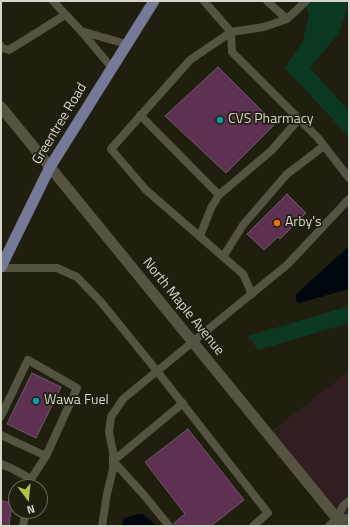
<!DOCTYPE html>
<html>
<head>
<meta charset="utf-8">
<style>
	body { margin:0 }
	#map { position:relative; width:350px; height:527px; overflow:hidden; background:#201e0e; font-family:"Titillium Web",sans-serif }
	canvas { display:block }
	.frame { position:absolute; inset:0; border:2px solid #d6d5cb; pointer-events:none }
	.north { position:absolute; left:8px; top:479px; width:40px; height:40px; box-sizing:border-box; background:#201e0e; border:1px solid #69675a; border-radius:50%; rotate:164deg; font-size:11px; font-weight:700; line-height:16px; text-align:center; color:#d6d5cb }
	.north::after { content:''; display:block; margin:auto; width:14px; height:18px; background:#b4c24a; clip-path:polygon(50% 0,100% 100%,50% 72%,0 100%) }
</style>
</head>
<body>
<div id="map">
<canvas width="350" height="527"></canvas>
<div class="frame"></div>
<div class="north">N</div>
</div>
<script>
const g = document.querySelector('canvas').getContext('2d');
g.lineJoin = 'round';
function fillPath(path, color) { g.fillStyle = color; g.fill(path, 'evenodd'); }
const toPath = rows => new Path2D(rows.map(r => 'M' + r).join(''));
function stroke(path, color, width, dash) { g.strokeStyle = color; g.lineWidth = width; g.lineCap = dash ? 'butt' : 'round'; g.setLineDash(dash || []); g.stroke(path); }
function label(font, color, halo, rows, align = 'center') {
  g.font = font + ' "Titillium Web",sans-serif'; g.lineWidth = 3.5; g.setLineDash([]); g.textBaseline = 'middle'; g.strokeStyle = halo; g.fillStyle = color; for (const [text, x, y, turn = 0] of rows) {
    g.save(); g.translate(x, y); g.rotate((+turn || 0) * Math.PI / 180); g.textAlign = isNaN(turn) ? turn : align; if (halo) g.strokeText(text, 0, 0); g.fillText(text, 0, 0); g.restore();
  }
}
fillPath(toPath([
	[349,371,349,526,343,526,268,434]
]), '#311e21');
fillPath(toPath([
	[304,1,345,1,348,6,339,33,310,68,349,111,349,137,285,68,303,41,309,14],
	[349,306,349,323,258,350,248,336]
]), '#0b3821');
fillPath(toPath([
	[349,246,349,289,299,303,296,300,296,294],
	[138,514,143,514,157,526,122,526,124,518]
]), '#00070f');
const building = toPath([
	[218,67,275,124,226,173,165,116,218,67],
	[287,194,306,213,280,239,278,237,264,250,247,234,287,194],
	[32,373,61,387,36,438,7,424,32,373],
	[188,429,244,500,211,526,174,526,174,523,185,514,145,462,188,429],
	[1,501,12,503,9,526,1,526,1,501]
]);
fillPath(building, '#5e3052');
stroke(building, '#6c5b67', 1);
stroke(toPath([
	[53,1,81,31,112,68],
	[204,1,231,32,232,52,318,138,349,178],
	[267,1,287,19],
	[81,31,126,44],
	[1,46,2,48,9,50,65,15],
	[140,115,219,195],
	[200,236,211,208,219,195,272,150,299,119],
	[223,257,243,225,287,174,324,146],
	[1,268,57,268,77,277,101,302,157,371,268,513,253,526],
	[252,294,243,274,146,190,111,149,190,60,231,32,264,27,287,19,306,1],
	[1,416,28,360,77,388,46,456,1,435],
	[1,464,13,469,31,479,29,487],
	[31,479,46,456],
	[337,519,349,518],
	[23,526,26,511],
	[102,526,107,494,113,469,113,452,109,432,111,417,123,399,288,264,349,199],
	[169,526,144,495,113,461,183,403],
	[329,526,337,519,343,506,349,501]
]), '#565342', 8);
stroke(toPath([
	[1,107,343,526]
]), '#565342', 11);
stroke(toPath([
	[1,267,50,167,154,1]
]), '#767997', 11);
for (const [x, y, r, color] of [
	[220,120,4,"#0f9aa8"],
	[277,223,4,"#e8710a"],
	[36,401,4,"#0f9aa8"]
]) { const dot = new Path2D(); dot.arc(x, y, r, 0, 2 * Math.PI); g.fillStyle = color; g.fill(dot); stroke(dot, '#201e0e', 1.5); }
label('14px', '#d6d5cb', '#201e0e', [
	["CVS Pharmacy",228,120],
	["Arby's",285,223],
	["Wawa Fuel",44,401]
], 'left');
label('14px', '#d6d5cb', '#201e0e', [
	["Greentree Road",60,124,-59],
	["North Maple Avenue",183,307,51]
]);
</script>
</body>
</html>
